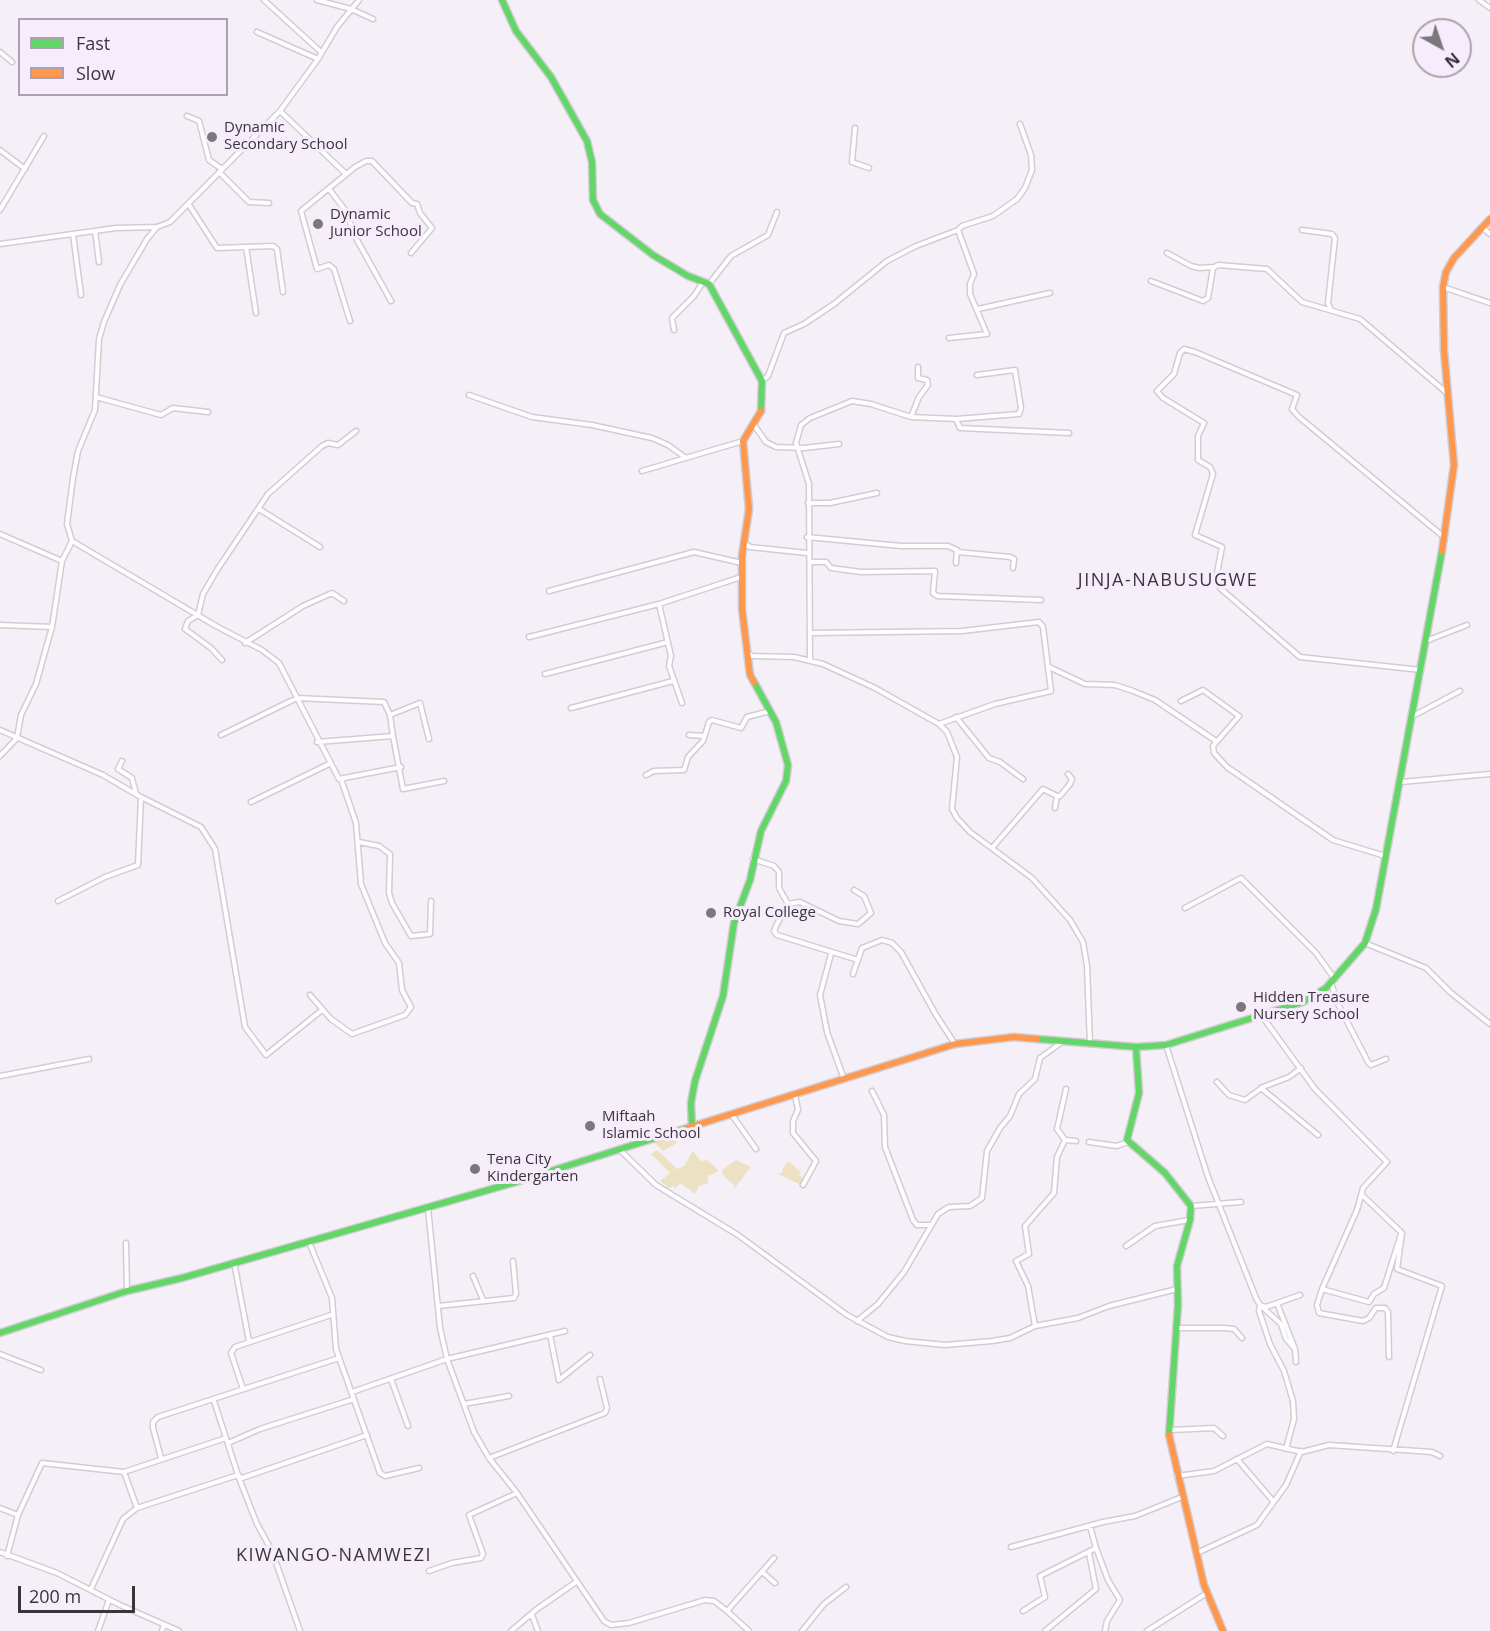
<!DOCTYPE html>
<html>
<head>
<meta charset="utf-8">
<style>
	body { margin:0 }
	#map { position:relative; width:1490px; height:1631px; overflow:hidden; background:#f5f0f8; font-family:"Open Sans",sans-serif }
	canvas { display:block }
	.legend { position:absolute; left:18px; top:18px; width:210px; height:78px; box-sizing:border-box; background:#f6ecfb; border:2px solid #aaa3ae; margin:0; padding:8px 10px; list-style:none; font-size:18px; color:#39363b }
	.legend li { display:flex; align-items:center; gap:12px; height:30px }
	.legend b { width:30px; border:2px solid #aaa3ae }
	.north { position:absolute; left:1412px; top:18px; width:60px; height:60px; box-sizing:border-box; background:#f6ecfb; border:2px solid #aaa3ae; border-radius:50%; rotate:140deg; font-size:16px; font-weight:700; line-height:24px; text-align:center; color:#39363b }
	.north::after { content:''; display:block; margin:auto; width:21px; height:27px; background:#7b777d; clip-path:polygon(50% 0,100% 100%,50% 72%,0 100%) }
	.scale { position:absolute; left:18px; top:1586px; width:117px; height:27px; box-sizing:border-box; border:3px solid #39363b; border-top:0; padding-left:8px; font-size:18px; line-height:21px; white-space:nowrap; color:#39363b; -webkit-text-stroke:4px #f6ecfb; paint-order:stroke }
</style>
</head>
<body>
<div id="map">
<canvas width="1490" height="1631"></canvas>
<ul class="legend">
<li><b style="height:8px;background:#63d668"></b>Fast</li>
<li><b style="height:8px;background:#ff974d"></b>Slow</li>
</ul>
<div class="north">N</div>
<div class="scale">200 m</div>
</div>
<script>
const g = document.querySelector('canvas').getContext('2d');
g.lineJoin = 'round';
function fillPath(path, color) { g.fillStyle = color; g.fill(path, 'evenodd'); }
const toPath = rows => new Path2D(rows.map(r => 'M' + r).join(''));
function stroke(path, color, width, dash) { g.strokeStyle = color; g.lineWidth = width; g.lineCap = dash ? 'butt' : 'round'; g.setLineDash(dash || []); g.stroke(path); }
function label(font, color, halo, rows, align = 'center') {
  g.font = font + ' "Open Sans",sans-serif'; g.lineWidth = 6; g.setLineDash([]); g.textBaseline = 'middle'; g.strokeStyle = halo; g.fillStyle = color; for (const [text, x, y, turn = 0] of rows) {
    g.save(); g.translate(x, y); g.rotate((+turn || 0) * Math.PI / 180); g.textAlign = isNaN(turn) ? turn : align; if (halo) g.strokeText(text, 0, 0); g.fillText(text, 0, 0); g.restore();
  }
}
fillPath(toPath([
	[673,1134,677,1143,663,1151,652,1140],
	[657,1150,677,1169,684,1166,693,1151,701,1161,707,1160,719,1171,708,1176,708,1183,699,1186,695,1194,680,1183,674,1191,675,1186,669,1188,660,1181,670,1173,651,1154],
	[736,1160,751,1167,733,1190,734,1185,722,1174,723,1169],
	[788,1161,801,1172,799,1175,805,1179,801,1185,778,1174,783,1172,782,1170]
]), '#ece1c3');
const street = toPath([
	[264,0,321,52],
	[317,0,351,9,373,19],
	[1479,0,1490,8],
	[257,32,318,59],
	[0,52,12,62],
	[280,111,346,174],
	[187,116,199,121,209,160,222,169],
	[855,128,852,162,869,168],
	[0,150,25,169],
	[219,172,249,202,269,203],
	[329,189,345,210,357,240,391,301],
	[189,205,217,248,273,246,277,249,283,292],
	[0,210,44,136],
	[1482,227,1490,234],
	[1302,230,1332,234,1335,238,1328,303,1331,310],
	[95,231,99,262],
	[73,234,81,295],
	[0,244,116,228,157,227,170,222,280,111,318,59,337,27,359,0],
	[246,247,256,313],
	[1167,253,1191,266,1199,268,1214,267],
	[1151,281,1203,301,1208,298,1213,268,1218,265,1267,269,1302,302,1360,319,1447,393],
	[709,284,731,256,768,235,777,212],
	[1443,287,1490,303],
	[978,309,1050,293],
	[350,321,334,269,329,265,317,269,301,211,355,167,366,161,372,161,412,203,417,204,420,213,432,228,411,253],
	[674,330,672,318,694,296,703,282],
	[949,338,987,334,970,294,970,284,974,274,958,230],
	[762,381,768,376,784,333,804,324,834,304,887,261,916,246,958,230,962,226,993,216,1017,199,1025,188,1032,170,1031,155,1020,124],
	[469,395,532,417,592,425,652,438,668,445,686,458],
	[96,397,161,415,173,408,208,412],
	[911,417,919,397,928,385,927,380,918,378,918,367],
	[956,419,1019,414,1021,408,1015,370,977,375],
	[754,425,766,442,776,447,804,448,839,444],
	[642,471,743,441],
	[808,503,830,503,877,493],
	[259,509,320,547],
	[0,534,62,561],
	[807,537,901,546,948,546,957,550,956,563],
	[72,541,216,626,262,650,279,663,339,779,401,767],
	[744,543,750,547,807,553],
	[958,552,1010,557,1014,559,1013,568],
	[810,562,826,562,831,568,861,572,935,571,933,593,937,596,1041,600],
	[549,591,694,552,742,563],
	[659,604,671,656,669,666,682,703],
	[0,625,52,627],
	[811,633,962,631,1039,622,1043,627,1051,691,995,704,939,724],
	[529,637,659,604,741,577],
	[1426,641,1467,625],
	[245,643,303,606,332,593,344,601],
	[749,654,752,656,794,657,823,664,875,688,939,724,947,732,957,757,952,809,957,818,970,832,1032,878,1070,920,1083,942,1087,966,1090,1044],
	[222,660,211,648,185,629,188,621,198,615,203,594,217,570,268,494,322,446,328,443,338,445,356,431],
	[810,660,809,484,796,443,801,425,810,418,852,401,871,404,911,417,956,419,960,428,1069,433],
	[1049,667,1085,684,1115,685,1133,691,1155,700,1216,741],
	[1421,670,1300,657,1220,588,1217,573,1222,547,1195,535,1213,474,1210,467,1198,460,1198,436,1204,423,1163,398,1157,391,1174,374,1180,353,1184,349,1195,352,1297,395,1292,409,1299,417,1444,537],
	[545,674,668,642],
	[1181,701,1203,690,1239,716,1213,746,1214,753,1227,767,1333,840,1385,856],
	[571,708,673,681],
	[390,715,420,703,429,739],
	[1413,716,1460,691],
	[956,717,989,758,1000,762,1023,779],
	[0,730,103,775,139,796,201,827,215,849,245,1027,266,1055,322,1010],
	[221,735,297,698,384,702,390,715,393,736],
	[689,735,704,736],
	[317,742,393,736,403,789,444,781],
	[0,756,17,738,21,715,36,684,52,627,62,561,72,541,67,524,73,478,78,451,95,410,99,339,104,322,120,285,147,239,157,227],
	[122,761,118,769,132,778,136,794],
	[646,775,654,771,684,770,688,757,703,741,709,722,712,720,741,728,747,717,770,711],
	[1401,782,1490,774],
	[1057,796,1060,796,1070,784,1072,779,1068,774],
	[251,802,329,764],
	[359,842,379,846,390,854,389,893,392,903,411,936,430,934,431,901],
	[992,848,1043,789,1057,796,1055,808],
	[753,859,774,866,779,872,779,888,788,904,776,926,774,931,777,935,858,960],
	[58,901,105,877,138,865,141,797],
	[788,904,800,902,839,921,858,924,871,913,864,896,854,890],
	[1185,908,1241,878,1316,953,1334,978],
	[1365,943,1426,968,1450,992,1490,1024],
	[831,954,820,995,827,1032,844,1079],
	[853,974,862,948,882,940,892,943,901,952,936,1015,955,1044],
	[1331,983,1338,1004,1368,1062,1371,1065,1386,1059],
	[310,995,331,1019,352,1034,405,1015,411,1007,402,990,399,963,385,943,361,884,356,823,341,779],
	[1262,1016,1315,1089,1387,1162,1363,1188,1357,1210,1322,1289,1317,1305,1319,1313,1363,1321,1369,1318,1376,1308,1385,1308,1388,1312,1389,1357],
	[1166,1045,1208,1177,1256,1298,1260,1305,1266,1307,1300,1295],
	[0,1076,89,1059],
	[1217,1082,1229,1095,1245,1100,1263,1087,1289,1077,1301,1068],
	[1261,1088,1318,1135],
	[1066,1089,1057,1129,1065,1140,1076,1141],
	[872,1091,884,1115,885,1147,913,1220,917,1225,931,1225],
	[795,1095,798,1110,793,1121,793,1133,816,1161,803,1185],
	[732,1115,756,1149],
	[1089,1142,1117,1146,1128,1142],
	[619,1149,656,1185,738,1235,847,1315,888,1337,905,1341,945,1345,992,1341,1010,1338,1035,1326,1078,1318,1109,1306,1177,1289],
	[1362,1195,1402,1233,1397,1269,1442,1286,1393,1451],
	[1191,1206,1241,1202],
	[428,1208,440,1328,447,1359,474,1432,489,1458,517,1493,604,1621,611,1625,629,1623,705,1600,714,1601,727,1611,774,1558],
	[309,1242,332,1298,336,1349,380,1473,385,1476,419,1468],
	[126,1243,127,1291],
	[1126,1246,1155,1226,1189,1220],
	[234,1262,249,1341],
	[473,1276,483,1300],
	[1322,1289,1369,1302,1374,1294,1384,1288,1401,1234],
	[1277,1303,1295,1349],
	[438,1306,514,1298,516,1294,513,1261],
	[857,1321,878,1304,904,1272,938,1214,949,1207,970,1206,982,1198,987,1151,1000,1128,1010,1116,1019,1094,1035,1079,1040,1058,1062,1042],
	[1035,1326,1028,1286,1016,1261,1029,1254,1025,1226,1054,1193,1057,1157,1065,1140],
	[1177,1328,1225,1328,1234,1329,1242,1338],
	[550,1335,559,1380,590,1355],
	[0,1354,41,1370],
	[391,1379,408,1426],
	[243,1389,231,1353,235,1347,331,1315],
	[352,1392,447,1359,565,1331],
	[214,1401,238,1475],
	[464,1404,509,1396],
	[1170,1430,1214,1428,1223,1436],
	[228,1443,260,1429,354,1399],
	[1286,1449,1294,1419,1293,1401,1284,1371,1270,1344,1259,1311,1260,1305,1281,1324,1286,1339,1295,1349,1296,1362],
	[161,1458,153,1428,153,1422,158,1417,339,1358],
	[489,1458,605,1413,607,1408,600,1379],
	[1237,1459,1273,1501],
	[124,1472,137,1508],
	[1177,1476,1214,1471,1267,1444,1302,1452,1329,1445,1432,1452,1440,1456],
	[239,1478,257,1524,272,1551,300,1631],
	[0,1508,18,1515],
	[1011,1547,1103,1522,1135,1516,1182,1497],
	[1096,1548,1108,1580,1120,1600,1107,1621,1105,1631],
	[0,1552,57,1573,120,1605,179,1631],
	[1197,1553,1257,1525,1286,1485,1301,1451],
	[7,1556,18,1515,42,1463,124,1472,226,1438],
	[429,1571,452,1563,481,1558,483,1554,469,1515,517,1493],
	[762,1572,775,1583],
	[91,1589,123,1519,137,1508,238,1475,242,1478,367,1435],
	[727,1611,749,1631],
	[1023,1611,1045,1597,1040,1576,1096,1548,1090,1526],
	[532,1615,538,1631],
	[98,1631,109,1600],
	[162,1631,164,1624],
	[511,1631,537,1609,576,1582],
	[802,1631,824,1604,846,1587],
	[1045,1631,1096,1589,1089,1553],
	[1147,1631,1207,1593]
]);
const fast = toPath([
	[502,0,516,31,551,77,587,141,592,162,593,200,600,214,653,255,688,276,709,284,762,381,761,411],
	[1037,1039,1136,1047,1166,1045,1303,1002,1326,988,1365,943,1376,909,1442,551],
	[1136,1047,1139,1093,1127,1140,1165,1173,1191,1206,1190,1220,1177,1266,1178,1305,1169,1435],
	[692,1127,691,1103,695,1081,723,996,734,923,750,880,761,831,786,781,788,765,776,722,754,682],
	[0,1333,127,1291,182,1278,516,1182,687,1128]
]);
const slow = toPath([
	[1442,551,1454,465,1444,350,1443,287,1446,272,1454,258,1490,219],
	[754,682,750,675,742,609,742,556,749,509,743,441,761,411],
	[687,1128,955,1044,1014,1037,1037,1039],
	[1169,1435,1204,1585,1223,1631]
]);
stroke(street, '#d1cdd3', 7);
stroke(fast, '#d1cdd3', 9);
stroke(slow, '#d1cdd3', 9);
stroke(street, '#fefdfe', 4);
stroke(fast, '#63d668', 6);
stroke(slow, '#ff974d', 6);
for (const [x, y, r, color] of [
	[212,137,6,"#7b777d"],
	[318,224,6,"#7b777d"],
	[711,913,6,"#7b777d"],
	[1241,1007,6,"#7b777d"],
	[590,1126,6,"#7b777d"],
	[475,1169,6,"#7b777d"]
]) { const dot = new Path2D(); dot.arc(x, y, r, 0, 2 * Math.PI); g.fillStyle = color; g.fill(dot); stroke(dot, '#f6ecfb', 2); }
label('15px', '#39363b', '#f6ecfb', [
	["Dynamic",224,128],
	["Secondary School",224,145],
	["Dynamic",330,215],
	["Junior School",330,232],
	["Royal College",723,913],
	["Hidden Treasure",1253,998],
	["Nursery School",1253,1015],
	["Miftaah",602,1117],
	["Islamic School",602,1134],
	["Tena City",487,1160],
	["Kindergarten",487,1177]
], 'left');
g.letterSpacing = '1.5px';
label('18px', '#39363b', '#f6ecfb', [
	["JINJA-NABUSUGWE",1168,581],
	["KIWANGO-NAMWEZI",334,1556]
]);
g.letterSpacing = '0px';
</script>
</body>
</html>
